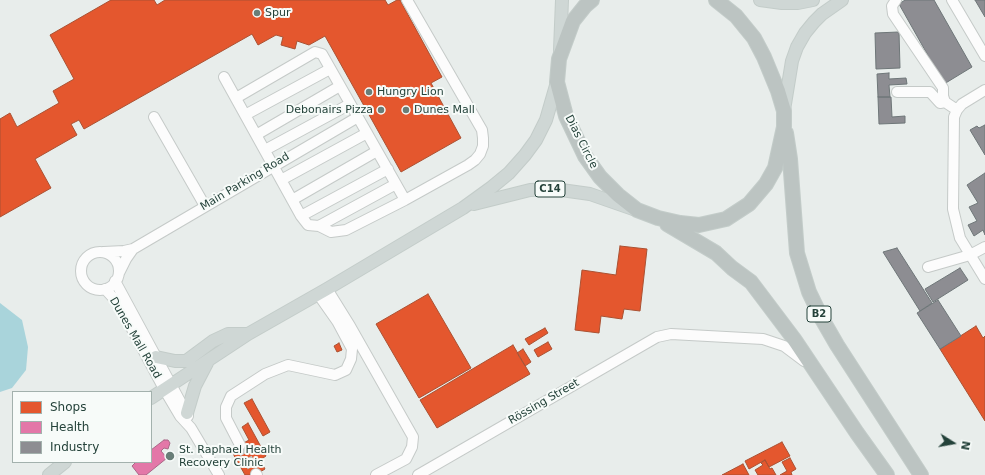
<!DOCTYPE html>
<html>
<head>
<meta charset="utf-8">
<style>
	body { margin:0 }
	#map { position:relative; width:985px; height:475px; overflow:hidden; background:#e8edeb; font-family:"DejaVu Sans",sans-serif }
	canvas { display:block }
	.legend { position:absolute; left:12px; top:391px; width:140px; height:72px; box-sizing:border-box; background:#f7fbf9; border:1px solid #a3b1ad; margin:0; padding:5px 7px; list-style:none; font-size:12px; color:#24423a }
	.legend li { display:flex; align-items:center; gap:8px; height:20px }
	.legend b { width:20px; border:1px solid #a3b1ad }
	.north { position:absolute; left:933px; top:423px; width:40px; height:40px; -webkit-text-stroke:3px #f7fbf9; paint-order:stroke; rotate:101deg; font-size:11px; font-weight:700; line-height:16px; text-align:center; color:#24423a }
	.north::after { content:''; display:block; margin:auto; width:14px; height:18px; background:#24423a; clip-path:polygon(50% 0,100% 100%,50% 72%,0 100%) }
</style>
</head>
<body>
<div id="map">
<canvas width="985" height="475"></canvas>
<ul class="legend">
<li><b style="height:11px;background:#e4572e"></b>Shops</li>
<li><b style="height:11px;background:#e377a8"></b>Health</li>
<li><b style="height:11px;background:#8d8d92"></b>Industry</li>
</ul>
<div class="north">N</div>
</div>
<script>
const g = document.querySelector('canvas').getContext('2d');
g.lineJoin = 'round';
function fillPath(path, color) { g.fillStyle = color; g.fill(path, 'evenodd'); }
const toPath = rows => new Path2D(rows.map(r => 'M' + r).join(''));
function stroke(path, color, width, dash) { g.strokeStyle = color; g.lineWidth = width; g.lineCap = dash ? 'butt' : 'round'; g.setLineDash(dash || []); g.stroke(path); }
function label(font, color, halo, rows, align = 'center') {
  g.font = font + ' "DejaVu Sans",sans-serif'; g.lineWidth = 4; g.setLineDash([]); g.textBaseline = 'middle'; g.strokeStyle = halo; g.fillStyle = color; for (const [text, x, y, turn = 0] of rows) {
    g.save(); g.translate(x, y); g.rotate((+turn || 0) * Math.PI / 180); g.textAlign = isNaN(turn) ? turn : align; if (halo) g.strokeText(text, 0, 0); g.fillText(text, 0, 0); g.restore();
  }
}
fillPath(toPath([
	[0,303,22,320,28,347,26,370,12,388,0,392]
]), '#a9d4db');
const shops = toPath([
	[111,0,154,0,157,5,165,0,385,0,388,5,397,0,400,0,442,77,431,83,461,138,401,172,325,36,309,45,297,41,295,49,281,45,283,37,276,35,258,45,252,34,84,129,79,120,71,124,77,135,35,159,51,188,0,217,0,119,10,113,17,127,59,103,53,91,74,79,50,35,111,0],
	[620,246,647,249,640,311,624,309,622,319,601,316,599,333,575,330,582,270,616,275,620,246],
	[428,294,471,368,419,398,376,324,428,294],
	[976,326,983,338,985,336,985,421,940,349,976,326],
	[545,328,548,333,529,345,525,339,545,328],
	[548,342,552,349,538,357,534,350,548,342],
	[339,343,342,350,337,352,334,346,339,343],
	[513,345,530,374,437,428,420,400,513,345],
	[523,349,531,362,525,366,517,353,523,349],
	[252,399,270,432,263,436,244,403,252,399],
	[248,423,266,456,260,460,265,469,255,475,245,475,231,450,249,440,242,427,248,423],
	[782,442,790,456,769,467,765,460,749,469,745,461,782,442],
	[790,458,796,469,791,472,792,475,780,475,787,471,782,462,790,458],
	[765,460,770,469,772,468,776,475,758,475,755,470,763,465,761,463,765,460],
	[743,464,749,475,722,475,743,464]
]);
fillPath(shops, '#e4572e');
stroke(shops, '#aa5132', 1);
const health = toPath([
	[164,440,168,440,170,443,168,449,164,448,161,451,167,458,146,475,139,475,132,466,136,462,151,462,151,450,164,440]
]);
fillPath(health, '#e377a8');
stroke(health, '#aa6787', 1);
const industry = toPath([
	[905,0,934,0,972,67,944,84,899,4,905,0],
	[975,0,985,0,985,17,975,0],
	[899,32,900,68,876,69,875,33,899,32],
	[889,73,889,79,906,78,907,84,889,85,890,97,878,97,877,74,889,73],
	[878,97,891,97,892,117,905,116,905,123,879,124,878,97],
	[985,125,985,155,970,130,977,126,979,128,985,125],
	[985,173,985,235,983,230,974,236,968,225,977,221,969,207,978,203,967,185,985,173],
	[897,248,932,303,920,311,883,252,897,248],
	[960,268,968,280,933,302,925,289,960,268],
	[938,300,961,336,940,349,917,313,938,300]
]);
fillPath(industry, '#8d8d92');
stroke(industry, '#6e7678', 1);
stroke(toPath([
	[240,445,256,474]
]), '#c1cbc8', 10, [10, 5]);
const minor = toPath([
	[896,0,892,6,893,14,943,88,943,96,945,102,957,110],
	[952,0,985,56],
	[224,77,301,216,308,225,319,226,331,232,346,230,405,200,468,165,475,160,480,154,483,146,483,138,482,130,407,0],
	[985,90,962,104,957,110,954,117,953,209,960,238,985,279],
	[897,92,930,92,940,103,945,102],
	[236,98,315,52,322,54,405,200],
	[245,115,330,69],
	[154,117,205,206],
	[256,135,340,86],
	[265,150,350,104],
	[281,180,367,133],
	[292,200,377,151],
	[301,216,388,169],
	[319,226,396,184],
	[104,252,124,251,133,249,358,117],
	'81 271a19 19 0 1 1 38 0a19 19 0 1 1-38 0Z',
	[928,267,970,255,985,247],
	[119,273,126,259,133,249],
	[115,281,188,416],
	[105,289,118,303,164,389,180,416,191,428,219,475],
	[327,289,350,326,413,437,412,447,406,459,376,475],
	[240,445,226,418,226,407,231,396,265,374,288,365,335,375,346,370,351,359,352,349,337,321,318,294],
	[256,474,257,475],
	[418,475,657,337,671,334,763,339,784,346,804,361]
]);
const major = toPath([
	[760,0,782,3,798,3,813,0],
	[560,50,562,0],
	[784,110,792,61,797,47,805,33,814,22,822,14,842,0],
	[474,204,530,190,554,189,590,194,633,209],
	[156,357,175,361,186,361,213,341,228,334,248,334],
	[151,398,248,334,327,289,463,208,492,187,509,173,525,155,536,140,546,120,557,82],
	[187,413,195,386,207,363],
	[49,475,65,462]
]);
const highway = toPath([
	[592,0,585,6,573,21,559,59,557,82,566,116,585,156,600,177,618,195,637,210,658,218,680,223,699,225,726,219,749,204,766,184,775,168,784,127,784,111,778,91,764,57,754,38,736,16,716,0],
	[786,133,790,159,797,253,809,292,822,319,837,345,921,475],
	[667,224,716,253,732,268,751,282,794,339,857,433,887,475]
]);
stroke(minor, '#c5cac8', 12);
stroke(major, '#c3ccc9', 14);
stroke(highway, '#c3ccc9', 16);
stroke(minor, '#fcfcfc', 10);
stroke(major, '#cfd7d5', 12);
stroke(highway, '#bcc4c2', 14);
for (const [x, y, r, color] of [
	[257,13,4,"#697e78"],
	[369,92,4,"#697e78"],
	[381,110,4,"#697e78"],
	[406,110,4,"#697e78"],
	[170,456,5,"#697e78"]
]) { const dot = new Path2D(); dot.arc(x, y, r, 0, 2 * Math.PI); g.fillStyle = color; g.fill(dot); stroke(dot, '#f7fbf9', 1.5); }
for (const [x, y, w] of [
	[550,189,30],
	[819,314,24]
]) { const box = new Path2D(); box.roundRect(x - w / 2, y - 8, w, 16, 3); g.fillStyle = '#f7fbf9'; g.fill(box); stroke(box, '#24423a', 1); }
label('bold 10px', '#24423a', null, [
	["C14",550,189],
	["B2",819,314]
]);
label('11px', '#24423a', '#f7fbf9', [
	["Spur",265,13],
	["Hungry Lion",377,92],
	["Debonairs Pizza",373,110,"right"],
	["Dunes Mall",414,110],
	["St. Raphael Health",179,450],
	["Recovery Clinic",179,463]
], 'left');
label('11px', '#24423a', '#f7fbf9', [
	["Dias Circle",581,142,63],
	["Main Parking Road",245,182,-31],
	["Dunes Mall Road",135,338,60],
	["Rössing Street",544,402,-30]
]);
</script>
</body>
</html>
